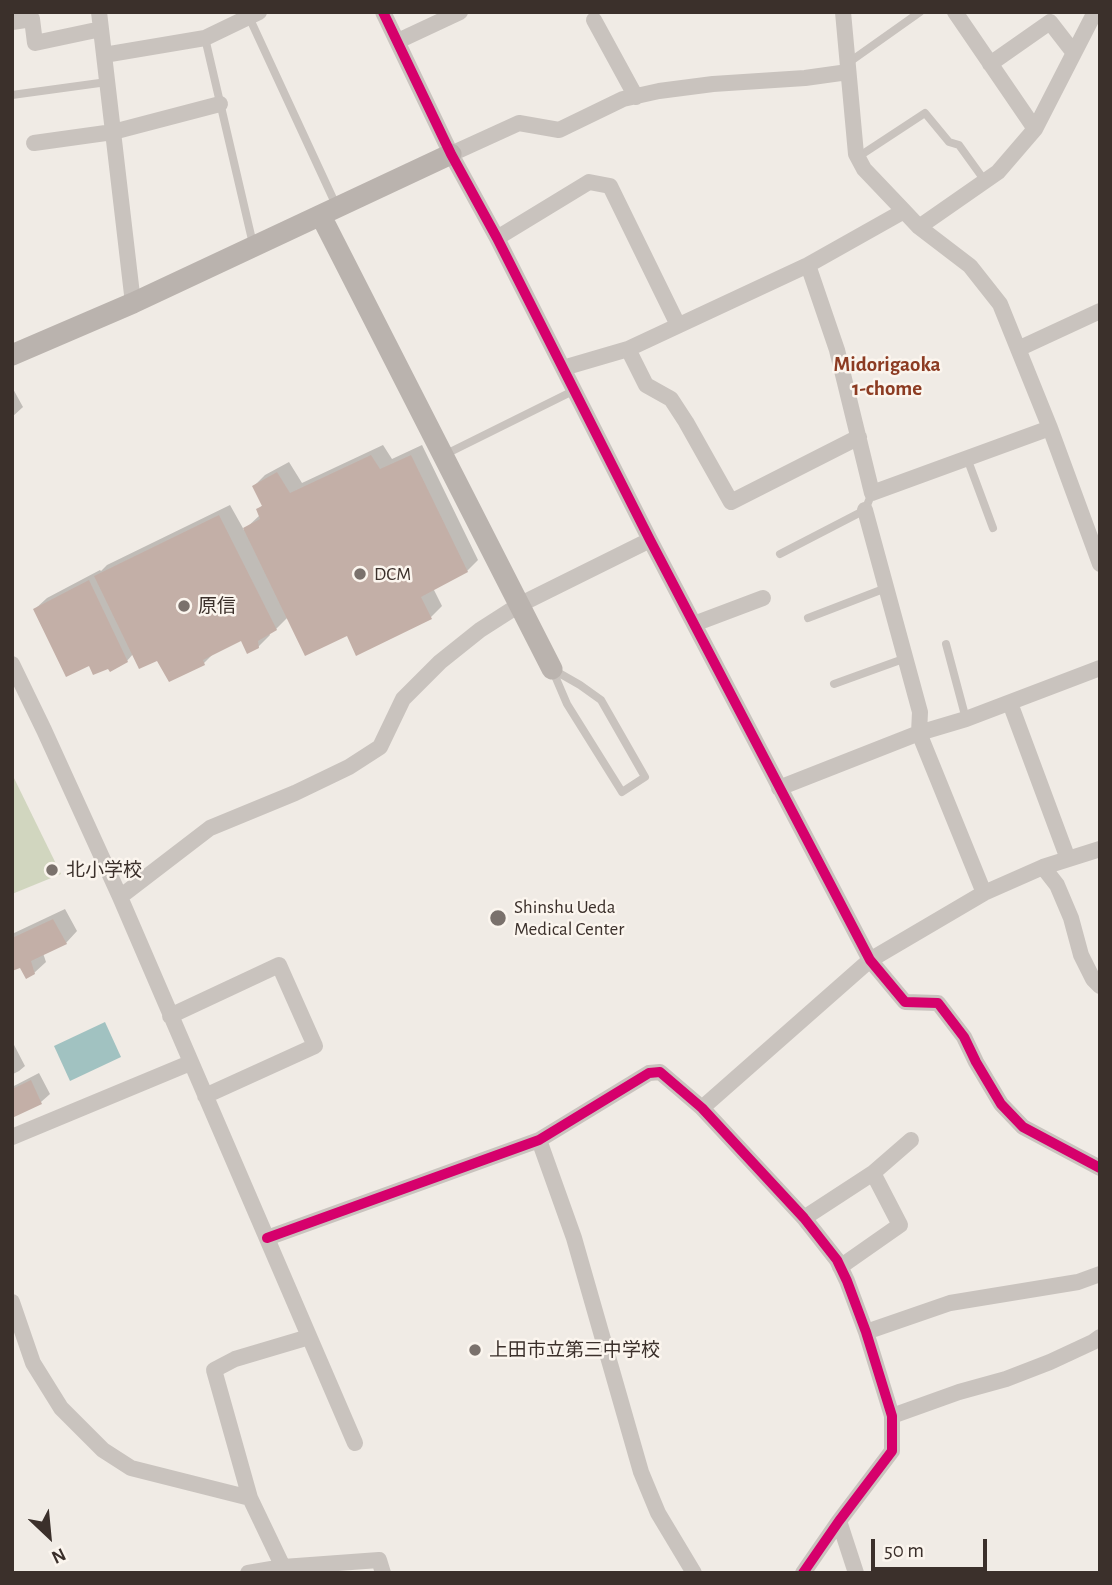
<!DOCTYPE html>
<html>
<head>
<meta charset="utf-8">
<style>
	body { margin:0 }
	#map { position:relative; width:1112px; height:1585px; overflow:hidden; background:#f0ebe5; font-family:"Alegreya Sans",sans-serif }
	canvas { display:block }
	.frame { position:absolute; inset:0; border:14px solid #3b302b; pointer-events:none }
	.north { position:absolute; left:14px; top:1501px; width:70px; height:70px; -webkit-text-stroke:5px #fbf5ee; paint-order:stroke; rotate:154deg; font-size:19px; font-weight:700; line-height:28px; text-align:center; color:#3b302b }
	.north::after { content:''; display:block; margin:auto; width:24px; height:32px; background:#3b302b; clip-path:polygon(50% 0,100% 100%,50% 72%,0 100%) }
	.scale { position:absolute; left:871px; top:1539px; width:116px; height:32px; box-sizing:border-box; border:4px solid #3b302b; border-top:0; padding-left:9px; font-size:21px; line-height:24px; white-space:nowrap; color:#3b302b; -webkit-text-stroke:5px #fbf5ee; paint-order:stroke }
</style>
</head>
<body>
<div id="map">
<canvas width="1112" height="1585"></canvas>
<div class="frame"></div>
<div class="north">N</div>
<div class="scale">50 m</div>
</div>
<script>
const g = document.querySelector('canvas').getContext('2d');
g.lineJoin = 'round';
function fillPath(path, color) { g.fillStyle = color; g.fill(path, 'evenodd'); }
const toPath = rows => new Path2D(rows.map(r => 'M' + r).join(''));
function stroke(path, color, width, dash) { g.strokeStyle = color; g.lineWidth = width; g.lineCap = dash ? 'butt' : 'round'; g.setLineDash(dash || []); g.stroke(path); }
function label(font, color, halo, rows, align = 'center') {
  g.font = font + ' "Alegreya Sans","Noto Sans JP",sans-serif'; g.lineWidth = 5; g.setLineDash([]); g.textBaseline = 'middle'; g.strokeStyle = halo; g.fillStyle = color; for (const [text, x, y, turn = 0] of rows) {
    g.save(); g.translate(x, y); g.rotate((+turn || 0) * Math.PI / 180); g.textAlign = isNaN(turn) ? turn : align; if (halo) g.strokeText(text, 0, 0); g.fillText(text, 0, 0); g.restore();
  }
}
fillPath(toPath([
	[12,774,61,874,12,894]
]), '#d1d6bf');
fillPath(toPath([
	[105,1022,121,1057,70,1081,54,1046]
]), '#a1c2c1');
fillPath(toPath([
	[12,387,23,407,12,417],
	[383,445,392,459,422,445,478,560,467,571,433,588,442,606,431,617,347,633,288,617,276,629,269,633,270,635,258,647,241,638,216,651,204,663,133,654,127,661,90,664,35,609,47,598,100,570,101,571,107,565,230,505,244,530,260,515,258,509,263,505,254,486,265,475,289,462,302,483],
	[65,909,77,931,66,943,43,953,46,962,34,973,20,965,12,969,12,934],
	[12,1041,25,1066,19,1071,13,1074],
	[39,1073,50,1094,41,1102,12,1116,12,1087]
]), '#0003');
fillPath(toPath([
	[371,455,380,469,411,455,468,572,421,597,432,619,356,656,347,636,305,656,243,528,260,519,256,509,262,506,252,486,277,472,290,493],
	[219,515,277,630,258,641,259,648,247,654,241,641,203,660,205,665,169,682,157,661,139,669,94,576],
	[89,580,128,662,110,672,108,669,93,675,89,666,66,677,33,609],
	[53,919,67,944,31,961,35,974,26,979,20,968,12,971,12,938],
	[31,1080,42,1104,12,1118,12,1089]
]), '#c3afa7');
stroke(toPath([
	[249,17,336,205],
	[205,38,253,244],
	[848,63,920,12],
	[12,95,107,82],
	[858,157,925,113,949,142,959,145,985,181],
	[446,454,575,390],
	[967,458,993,528],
	[780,554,865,510,872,493],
	[808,618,886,588],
	[946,644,966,719],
	[552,669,580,685,601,700,645,777,622,792,567,704,552,669],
	[834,684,906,658]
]), '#c9c3be', 8);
stroke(toPath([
	[99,12,133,303],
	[383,12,451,154,497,238,650,540,870,960,905,1002,938,1003,964,1037,976,1062,1001,1104,1023,1127,1100,1168],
	[843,12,856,154,864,169,904,211,919,227,970,266,1000,304,1050,428,1100,564],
	[955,12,1035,129],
	[594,20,636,97],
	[12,22,32,19,35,43,101,29],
	[398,41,460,12],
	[104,55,205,38,259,12],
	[990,64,1050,22,1074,53],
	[34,143,113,132,220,104],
	[451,154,519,123,559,130,623,99,659,91,713,84,805,78,848,72],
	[919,227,998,172,1035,129,1095,12],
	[497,238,589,182,610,186,678,325],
	[808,265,837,350,872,493,1050,428],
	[628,349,646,385,671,399,686,422,731,502,859,437],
	[1018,349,1100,311],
	[563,368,628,349,808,265,904,211],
	[865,510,920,712,919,733,984,893],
	[694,624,763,598],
	[12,664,44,730,120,897,355,1443],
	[1010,703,1068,859],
	[779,788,919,733,966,719,1100,668],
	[1043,867,1057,885,1071,918,1081,955,1093,979,1100,986],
	[120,897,210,828,295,793,349,767,380,747,403,699,440,662,480,630,519,605,650,540],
	[170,1016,279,965,315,1046,205,1096],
	[702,1108,870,960,984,893,1043,867,1100,849],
	[12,1137,190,1063],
	[539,1140,574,1238,641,1472,658,1513,694,1573],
	[804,1218,873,1173],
	[267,1238,539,1140,649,1073,660,1072,702,1108,804,1218,837,1260,847,1281,866,1332,892,1416,892,1451,839,1521,803,1573],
	[840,1267,900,1225,873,1173,911,1140],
	[12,1302,33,1363,61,1408,103,1450,131,1468,250,1498],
	[866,1332,950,1303,1078,1282,1100,1274],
	[309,1337,235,1359,214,1370,250,1498,283,1567,379,1560,383,1573],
	[892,1416,959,1392,1006,1379,1050,1362,1093,1342,1100,1337],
	[839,1521,856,1573],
	[248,1573,283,1567]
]), '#c9c3be', 16);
stroke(toPath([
	[321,216,552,669],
	[12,355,133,303,451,154]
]), '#bab3ae', 21);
stroke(toPath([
	[383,12,451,154,497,238,650,540,870,960,905,1002,938,1003,964,1037,976,1062,1001,1104,1023,1127,1100,1168],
	[267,1238,539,1140,649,1073,660,1072,702,1108,804,1218,837,1260,847,1281,866,1332,892,1416,892,1451,839,1521,803,1573]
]), '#d6006c', 10);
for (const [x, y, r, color] of [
	[360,574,7,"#7a716c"],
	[184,606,7,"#7a716c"],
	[52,870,7,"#7a716c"],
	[498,918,9,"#7a716c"],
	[475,1350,7,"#7a716c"]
]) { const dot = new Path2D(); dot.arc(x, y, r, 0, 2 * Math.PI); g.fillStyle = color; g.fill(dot); stroke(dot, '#fbf5ee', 2.5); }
label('19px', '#3b302b', '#fbf5ee', [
	["DCM",374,574],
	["原信",198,606],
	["北小学校",66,870],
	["Shinshu Ueda",514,907],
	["Medical Center",514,929],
	["上田市立第三中学校",489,1350]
], 'left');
label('bold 21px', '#8c3b22', '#fbf5ee', [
	["Midorigaoka",887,365],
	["1-chome",887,389]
]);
</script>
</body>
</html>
